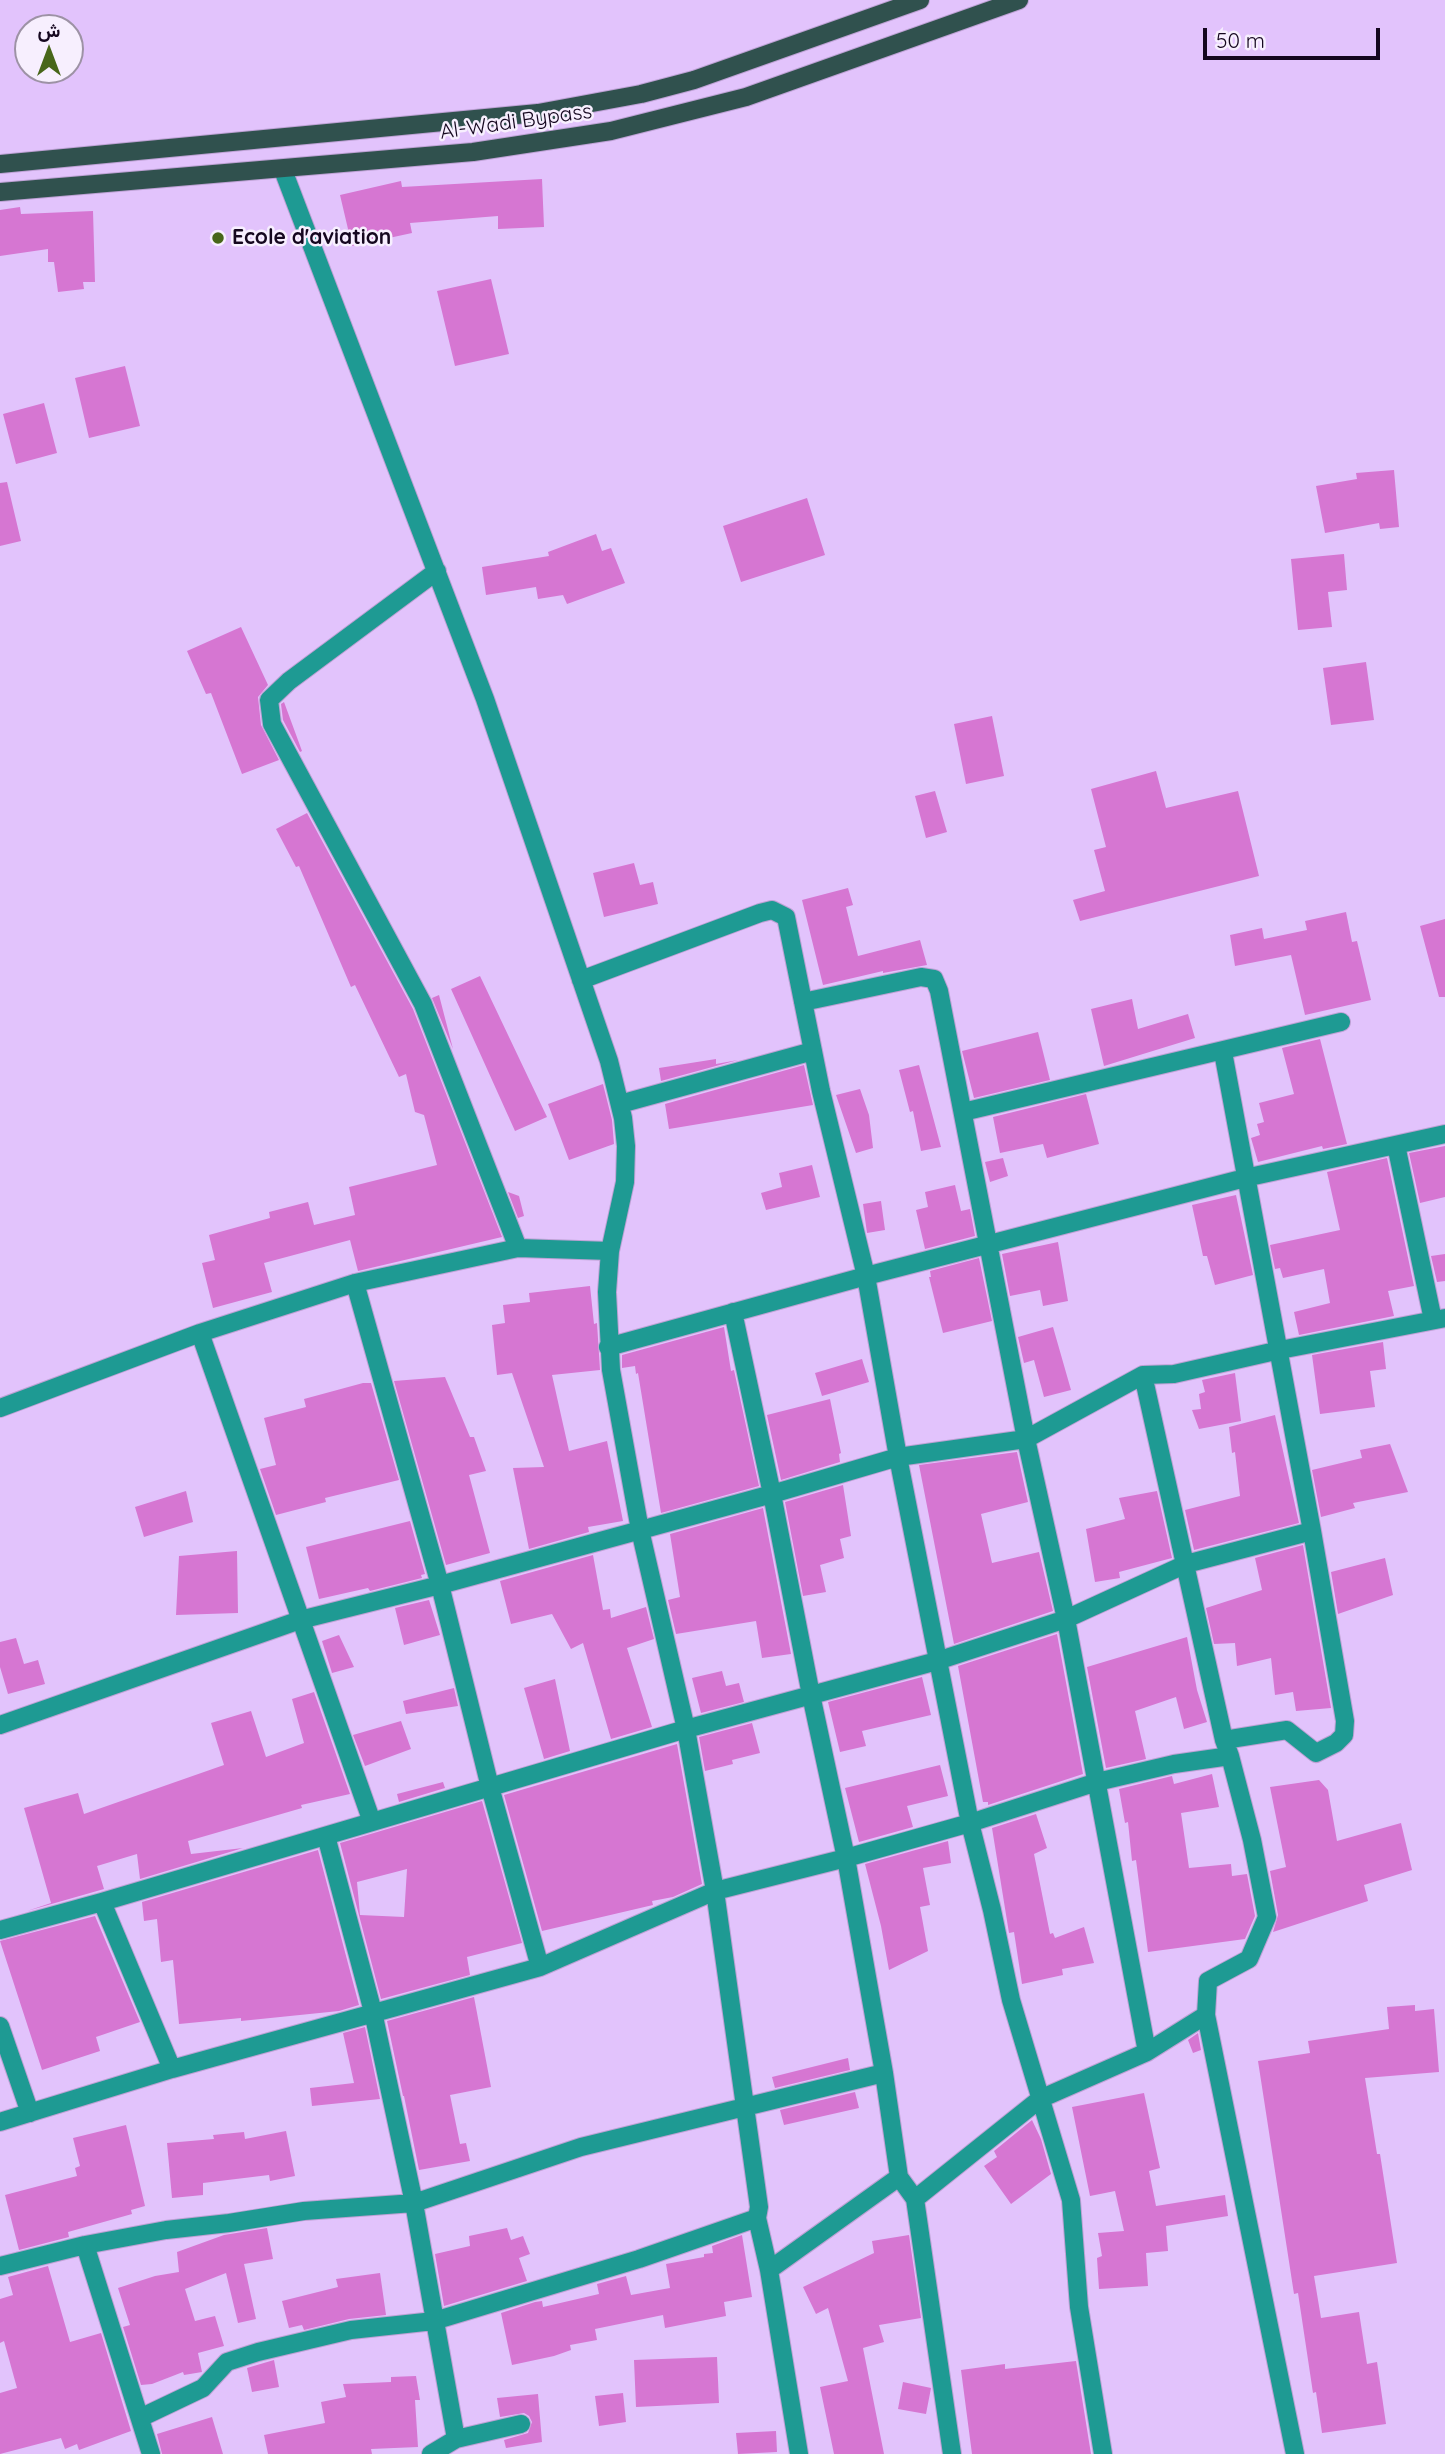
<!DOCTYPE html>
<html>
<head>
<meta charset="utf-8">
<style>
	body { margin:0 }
	#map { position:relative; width:1445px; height:2454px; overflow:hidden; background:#e2c3fc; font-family:Quicksand,Vazirmatn,sans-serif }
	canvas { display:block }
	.north { position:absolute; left:14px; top:14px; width:70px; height:70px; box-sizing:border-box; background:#f7effe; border:2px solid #9d92a5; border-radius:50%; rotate:0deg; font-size:19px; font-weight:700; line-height:28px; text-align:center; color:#15071f }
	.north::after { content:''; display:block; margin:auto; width:24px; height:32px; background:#48661a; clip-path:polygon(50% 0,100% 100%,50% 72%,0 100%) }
	.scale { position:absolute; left:1203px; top:28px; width:177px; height:32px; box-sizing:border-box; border:4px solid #15071f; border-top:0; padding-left:9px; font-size:21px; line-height:24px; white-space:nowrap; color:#15071f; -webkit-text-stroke:5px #f7effe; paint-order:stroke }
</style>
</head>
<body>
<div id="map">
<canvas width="1445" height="2454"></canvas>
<div class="north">ش</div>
<div class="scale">50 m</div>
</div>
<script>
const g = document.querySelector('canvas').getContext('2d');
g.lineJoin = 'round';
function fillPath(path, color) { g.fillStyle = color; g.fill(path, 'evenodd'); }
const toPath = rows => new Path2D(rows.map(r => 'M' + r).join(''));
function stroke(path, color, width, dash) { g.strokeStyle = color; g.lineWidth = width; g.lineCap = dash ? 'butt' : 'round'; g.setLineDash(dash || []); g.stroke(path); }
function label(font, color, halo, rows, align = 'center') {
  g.font = font + ' Quicksand,sans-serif'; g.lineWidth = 5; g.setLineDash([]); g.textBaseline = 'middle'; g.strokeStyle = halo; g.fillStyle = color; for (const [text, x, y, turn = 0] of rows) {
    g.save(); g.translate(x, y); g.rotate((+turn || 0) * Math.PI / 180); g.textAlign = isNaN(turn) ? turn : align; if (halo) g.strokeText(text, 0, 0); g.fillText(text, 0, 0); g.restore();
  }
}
fillPath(toPath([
	[542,179,544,227,498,229,498,216,410,223,412,233,352,246,340,195,401,181,402,187],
	[20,207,21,214,93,211,95,282,83,282,84,289,58,292,54,262,48,262,48,249,0,256,0,210],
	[491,279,509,354,455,366,437,291],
	[125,366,140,426,89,438,75,378],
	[44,403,57,453,16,464,3,414],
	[1394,470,1399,527,1380,529,1379,523,1325,533,1316,486,1357,479,1356,473],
	[7,482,21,541,0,546,0,483],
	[807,498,825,555,741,582,723,526],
	[596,534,602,551,611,548,625,583,567,604,563,595,538,599,536,587,486,595,482,567,549,556,548,552],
	[1344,554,1347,590,1328,592,1332,627,1298,630,1291,559],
	[241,627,268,685,258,697,261,725,279,760,242,774,211,693,206,694,187,651],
	[1366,662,1374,720,1331,725,1323,668],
	[284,702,302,751,300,752,283,720,281,704],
	[992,716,1004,776,966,784,954,724],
	[1156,771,1166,808,1238,791,1259,876,1080,921,1073,900,1105,891,1094,850,1106,847,1091,789],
	[935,791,947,832,926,838,915,796],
	[307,813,413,1009,502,1237,358,1271,350,1240,264,1263,272,1292,213,1308,202,1263,215,1260,209,1235,270,1218,269,1212,308,1202,314,1225,355,1215,349,1187,437,1165,424,1115,415,1112,406,1074,399,1077,355,985,351,987,299,866,296,867,276,829],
	[634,863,640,885,653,882,658,904,604,917,593,873],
	[848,888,853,905,846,907,858,956,920,940,927,965,883,973,883,971,823,985,802,900],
	[1346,912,1352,942,1357,941,1371,1000,1305,1015,1291,955,1235,966,1230,935,1262,928,1264,939,1307,930,1305,921],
	[1445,919,1445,997,1439,997,1420,926],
	[480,976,547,1117,515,1131,451,989],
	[439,995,453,1049,432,998],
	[1132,999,1138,1029,1188,1014,1195,1038,1104,1066,1091,1009],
	[1038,1032,1050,1080,974,1098,962,1051],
	[1320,1039,1347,1144,1323,1149,1322,1146,1258,1162,1251,1138,1260,1135,1257,1124,1264,1122,1259,1103,1294,1094,1282,1048],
	[716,1059,716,1064,738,1060,661,1081,659,1068],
	[804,1065,813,1105,669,1129,665,1104],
	[919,1065,941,1147,921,1151,913,1111,910,1112,899,1070],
	[603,1084,612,1120,614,1144,569,1160,548,1104],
	[860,1089,869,1115,873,1148,856,1153,836,1095],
	[1086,1094,1099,1144,1047,1158,1043,1144,1000,1153,993,1117],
	[1445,1146,1445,1197,1420,1203,1409,1153],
	[1003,1158,1008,1176,990,1182,985,1162],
	[1387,1158,1414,1286,1388,1291,1394,1316,1299,1335,1294,1312,1330,1303,1324,1269,1283,1278,1280,1268,1275,1269,1270,1245,1340,1230,1327,1172],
	[812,1165,820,1197,766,1210,761,1193,782,1187,779,1173],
	[955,1185,961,1211,970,1209,975,1236,925,1249,916,1210,928,1207,925,1192],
	[508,1192,519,1196,524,1216,518,1218],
	[1236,1195,1253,1275,1215,1285,1207,1256,1203,1256,1192,1205],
	[881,1201,885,1230,867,1233,863,1204],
	[1058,1242,1068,1301,1043,1306,1040,1290,1010,1296,1002,1254],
	[1445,1254,1445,1281,1437,1282,1431,1256],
	[979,1258,992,1321,943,1333,929,1277,931,1277,930,1271],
	[590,1286,594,1324,597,1323,600,1370,552,1375,569,1451,607,1441,623,1521,588,1527,589,1532,529,1549,513,1468,544,1467,512,1373,497,1375,492,1325,505,1323,503,1305,530,1302,529,1293],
	[724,1327,731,1371,734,1370,759,1486,661,1513,638,1373,636,1374,635,1366,622,1368,622,1355],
	[1053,1327,1071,1390,1044,1397,1034,1360,1024,1363,1018,1337],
	[1383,1342,1386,1369,1370,1371,1375,1407,1320,1414,1312,1355],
	[862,1359,869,1382,822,1396,815,1373],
	[1235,1373,1241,1421,1199,1429,1192,1410,1201,1409,1199,1394,1205,1392,1202,1380],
	[445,1377,470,1437,474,1437,486,1471,469,1475,490,1553,446,1565,394,1381],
	[363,1383,371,1383,399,1480,325,1498,326,1502,276,1515,260,1469,276,1465,264,1418,306,1407,304,1399],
	[830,1399,841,1453,839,1454,840,1462,781,1480,767,1415],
	[1275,1415,1299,1523,1194,1550,1185,1510,1240,1496,1235,1452,1232,1453,1229,1427],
	[1390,1444,1408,1492,1353,1503,1355,1508,1321,1517,1312,1470,1362,1458,1360,1450],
	[1017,1452,1028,1502,981,1514,992,1563,1039,1552,1053,1611,954,1644,919,1465],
	[843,1485,851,1536,840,1539,844,1558,820,1565,826,1592,803,1596,785,1502],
	[186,1491,193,1522,144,1537,135,1507],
	[1157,1491,1172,1558,1119,1572,1120,1578,1095,1582,1086,1529,1125,1519,1119,1498],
	[763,1508,791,1654,762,1658,756,1621,676,1634,668,1600,680,1597,670,1534],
	[410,1521,425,1574,421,1575,422,1578,370,1591,368,1588,319,1599,306,1547],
	[1303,1545,1331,1708,1296,1711,1293,1692,1275,1695,1271,1658,1237,1666,1235,1643,1214,1644,1206,1608,1262,1590,1255,1558],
	[237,1551,238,1613,176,1615,179,1556],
	[593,1555,603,1610,610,1609,611,1618,646,1607,654,1639,627,1648,652,1727,611,1739,583,1643,571,1649,552,1614,511,1624,500,1581],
	[1385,1558,1393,1595,1338,1614,1331,1572],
	[429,1600,440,1635,404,1645,395,1608],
	[1057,1634,1083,1774,988,1805,988,1802,983,1802,958,1666],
	[339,1635,354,1667,332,1673,322,1641],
	[1187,1637,1197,1690,1207,1722,1184,1729,1176,1697,1135,1711,1146,1759,1106,1768,1087,1667],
	[16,1638,24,1664,38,1660,45,1684,8,1694,0,1667,0,1642],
	[722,1671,726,1686,739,1683,744,1702,701,1713,692,1678],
	[922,1677,931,1715,862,1731,866,1746,840,1752,828,1702],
	[555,1679,570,1751,544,1759,524,1688],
	[454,1688,458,1706,406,1714,403,1701],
	[314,1692,350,1794,301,1805,302,1808,188,1841,191,1854,243,1848,140,1879,137,1854,97,1866,104,1889,27,1911,51,1903,24,1808,78,1793,84,1814,224,1765,211,1723,251,1711,266,1757,304,1743,292,1699],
	[401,1721,411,1749,365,1766,353,1735],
	[752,1723,760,1753,732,1760,733,1764,705,1771,699,1737],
	[677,1744,702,1884,673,1897,652,1901,653,1905,542,1931,504,1795],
	[940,1765,948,1796,907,1806,913,1827,859,1842,845,1788],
	[1212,1774,1219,1807,1181,1813,1189,1868,1231,1864,1232,1876,1247,1874,1255,1916,1245,1939,1148,1952,1136,1860,1132,1861,1128,1822,1125,1823,1119,1789,1172,1776,1174,1784],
	[1319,1780,1328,1790,1337,1841,1401,1823,1412,1870,1364,1885,1368,1901,1273,1932,1278,1915,1270,1871,1286,1867,1270,1787],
	[443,1782,445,1788,399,1802,397,1794],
	[482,1801,522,1943,467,1957,470,1975,381,1999,340,1843],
	[407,1869,404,1917,360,1915,357,1882],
	[1036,1814,1047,1848,1034,1854,1050,1934,1053,1933,1055,1938,1084,1927,1094,1963,1062,1969,1063,1975,1022,1984,1014,1932,1009,1933,992,1828],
	[948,1841,951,1863,923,1868,930,1905,920,1907,928,1951,889,1970,881,1926,865,1864],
	[318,1850,359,2005,339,2011,241,2021,241,2018,179,2024,173,1960,161,1962,157,1919,144,1921,142,1902],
	[95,1916,140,2022,96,2037,100,2051,42,2070,0,1941],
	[474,1997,491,2087,450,2095,460,2144,466,2143,470,2161,419,2170,404,2096,403,2096,387,2021],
	[1415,2005,1415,2011,1434,2009,1439,2072,1365,2078,1377,2154,1380,2154,1397,2263,1314,2276,1321,2318,1359,2312,1367,2364,1377,2362,1386,2424,1322,2433,1316,2392,1313,2393,1298,2293,1294,2294,1258,2061,1310,2053,1308,2041,1389,2029,1387,2007],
	[365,2027,380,2099,312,2106,310,2088,354,2083,343,2033],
	[1198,2033,1201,2050,1193,2053,1188,2040],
	[848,2058,850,2070,775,2088,772,2077],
	[855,2092,859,2108,784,2125,780,2110],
	[1144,2093,1160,2168,1149,2171,1156,2206,1225,2195,1228,2216,1166,2226,1168,2251,1146,2253,1148,2286,1099,2289,1097,2258,1102,2256,1098,2233,1124,2231,1115,2191,1090,2196,1072,2107],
	[1032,2120,1041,2139,1051,2174,1011,2204,984,2166,997,2157,994,2151],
	[126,2125,145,2206,131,2210,132,2214,68,2232,69,2237,19,2250,5,2195,77,2176,75,2168,80,2166,73,2138],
	[286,2131,295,2176,270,2181,269,2175,203,2183,203,2195,172,2198,167,2143,214,2139,213,2135,244,2132,245,2139],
	[267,2228,273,2259,244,2264,256,2319,238,2323,226,2273,185,2289,195,2321,215,2316,224,2346,198,2353,202,2372,184,2375,183,2372,152,2384,141,2385,123,2327,130,2325,118,2288,155,2276,179,2272,177,2252,224,2235],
	[507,2228,511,2240,523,2236,530,2254,519,2258,527,2281,444,2306,435,2254,470,2246,469,2236],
	[742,2235,752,2297,724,2302,726,2316,665,2328,663,2315,595,2329,597,2340,570,2345,571,2350,554,2356,512,2365,501,2313,535,2302,542,2301,543,2307,599,2294,597,2284,626,2276,631,2295,670,2288,666,2264,704,2257,704,2254,713,2253,712,2246],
	[909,2235,921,2318,879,2325,884,2342,863,2348,884,2454,834,2454,820,2387,848,2381,828,2308,816,2314,803,2287,874,2253,872,2241],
	[48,2266,70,2342,101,2333,131,2431,79,2450,77,2444,65,2449,61,2438,0,2454,0,2393,17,2388,4,2341,0,2343,0,2299,13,2295,8,2277],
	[380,2273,386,2315,349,2319,304,2330,302,2325,289,2328,282,2301,338,2287,336,2279],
	[717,2357,719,2403,636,2407,634,2360],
	[274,2360,279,2387,252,2392,247,2368],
	[1076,2361,1091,2454,972,2454,961,2370,1005,2364,1005,2369],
	[416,2376,420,2400,415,2400,418,2447,371,2449,372,2454,268,2454,264,2435,325,2423,321,2402,346,2397,343,2384,391,2382,391,2377],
	[903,2382,931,2388,926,2414,898,2409],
	[623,2393,626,2422,599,2426,595,2396],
	[538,2394,542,2442,506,2448,504,2440,528,2433,532,2422,529,2416,524,2413,500,2417,497,2398],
	[212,2417,223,2454,162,2454,157,2434],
	[776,2431,777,2452,738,2454,736,2433]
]), '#d676d2');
const minor = toPath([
	[283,170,485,699,609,1061,623,1118,626,1146,625,1182,610,1251,607,1292,611,1370,640,1530,686,1729,715,1891,759,2207,757,2218,769,2270,799,2454],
	[437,571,289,681,269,700,272,724,423,1004,518,1248],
	[581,980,760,913,772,910,786,917,821,1091,866,1276,898,1457,970,1823,992,1910,1011,2000,1071,2200,1079,2307,1103,2454],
	[803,1002,921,977,934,979,939,991,1026,1439,1066,1619,1147,2052],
	[1223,1052,1312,1531],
	[620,1104,813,1051],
	[963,1112,1341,1022],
	[1396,1145,1433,1320],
	[355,1283,200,1333,372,1822],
	[608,1347,866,1276,1245,1178,1445,1134],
	[1143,1375,1224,1740],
	[0,1408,200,1333],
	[0,1725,300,1620,440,1585,772,1494,898,1457,1026,1439,1143,1375,1174,1374,1280,1350,1445,1318],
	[326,1836,373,2012,414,2203,456,2439],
	[102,1902,172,2069],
	[0,1930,102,1902,686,1729,937,1661,1066,1619,1186,1564,1312,1531,1345,1721,1344,1735,1336,1743,1316,1753,1287,1730,1224,1740,1230,1756,1174,1764,1097,1782,970,1823,846,1858,715,1891,540,1967,172,2069,0,2122],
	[540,1967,490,1787,440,1585,355,1283,518,1248,610,1251],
	[1206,2015,1208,1981,1249,1959,1267,1917,1252,1840,1230,1756],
	[0,2026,30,2113],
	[884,2073,899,2177,915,2199,952,2454],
	[915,2199,1040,2099,1147,2052,1206,2015,1295,2454],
	[85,2245,166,2230,229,2223,304,2211,414,2203,581,2147,884,2073,846,1858,811,1695,772,1494,733,1312],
	[0,2266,85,2245,151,2454],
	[769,2270,899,2177],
	[140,2418,203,2388,227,2362,258,2352,351,2330,434,2321,639,2259,757,2218],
	[431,2454,456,2439,521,2424]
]);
const primary = toPath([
	[0,164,538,113,641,94,694,80,920,0],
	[0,192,473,152,611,131,746,97,1019,0]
]);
stroke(minor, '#bda1d4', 20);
stroke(primary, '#bda1d4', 20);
stroke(minor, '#1e9a93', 18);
stroke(primary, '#30514e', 18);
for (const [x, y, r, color] of [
	[218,238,7,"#48661a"]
]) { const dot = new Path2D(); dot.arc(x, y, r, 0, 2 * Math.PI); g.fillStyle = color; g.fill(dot); stroke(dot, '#f7effe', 2.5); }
label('21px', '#15071f', '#f7effe', [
	["Al-Wadi Bypass",516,122,-8]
]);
label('bold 21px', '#15071f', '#f7effe', [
	["Ecole d'aviation",232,238]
], 'left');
</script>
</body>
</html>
